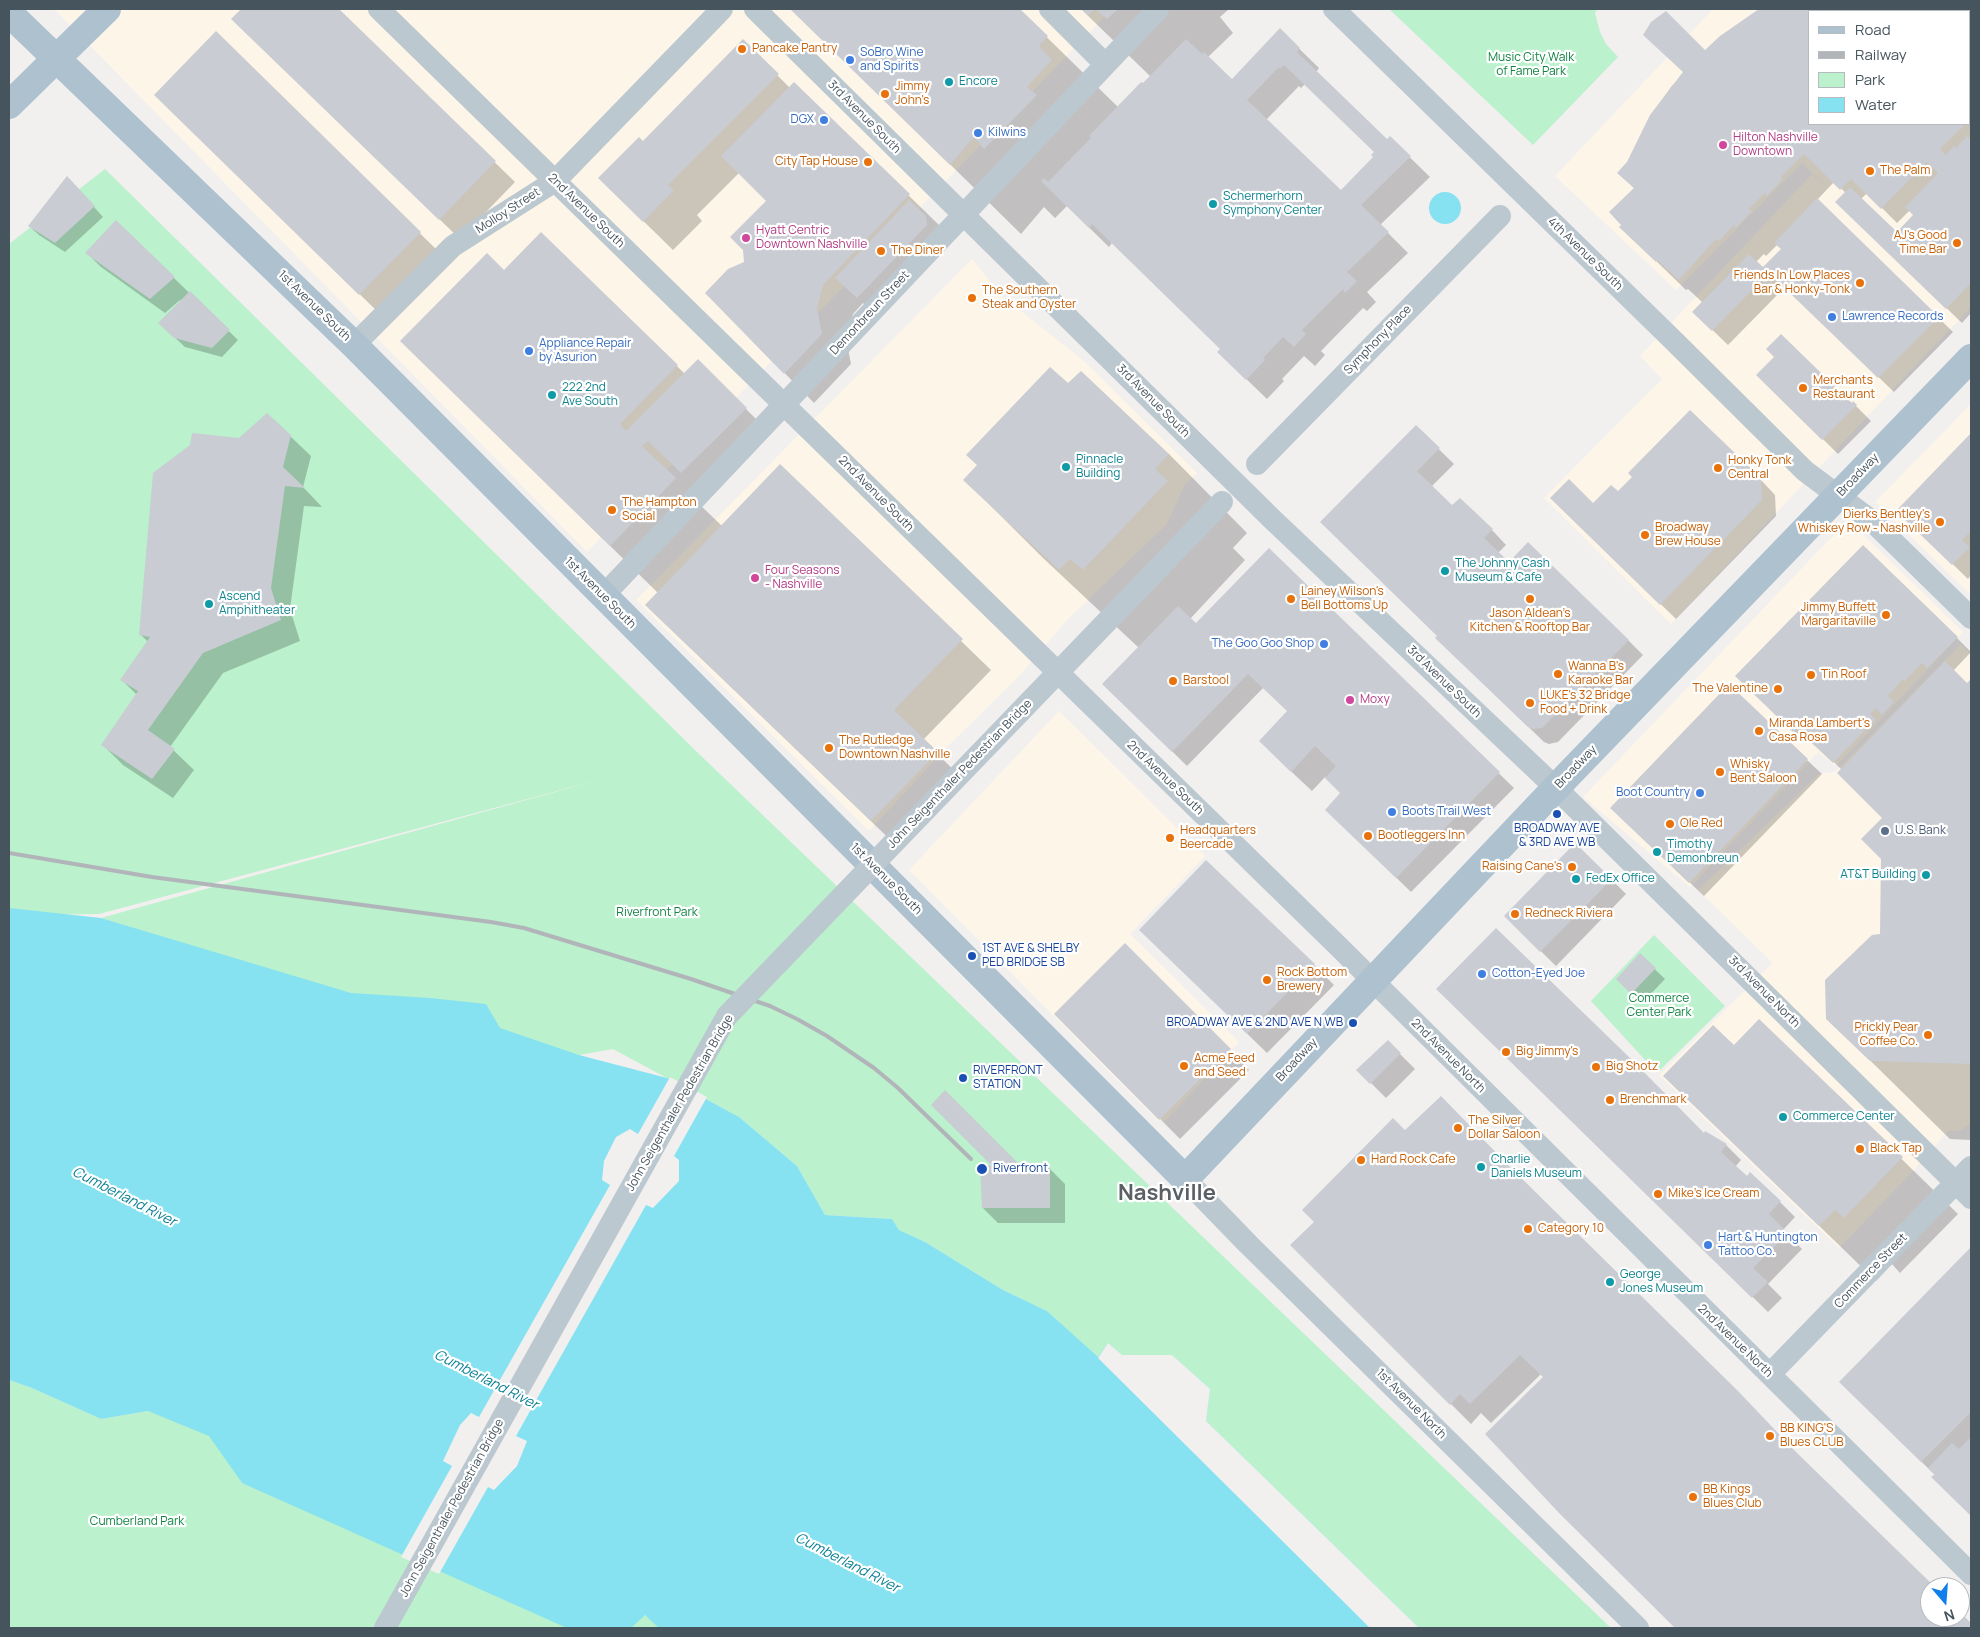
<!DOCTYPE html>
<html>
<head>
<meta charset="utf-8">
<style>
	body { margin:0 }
	#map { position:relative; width:1980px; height:1637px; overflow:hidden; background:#f2efef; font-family:Manrope,sans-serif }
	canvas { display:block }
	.frame { position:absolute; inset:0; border:10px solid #46545e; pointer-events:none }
	.legend { position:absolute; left:1808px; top:10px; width:162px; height:115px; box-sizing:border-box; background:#fff; border:1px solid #b5bbbf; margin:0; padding:6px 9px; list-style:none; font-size:15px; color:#46545e }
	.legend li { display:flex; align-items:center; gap:10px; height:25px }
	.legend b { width:25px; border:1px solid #b5bbbf }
	.north { position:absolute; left:1920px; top:1577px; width:50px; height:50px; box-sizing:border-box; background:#fff; border:1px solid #b5bbbf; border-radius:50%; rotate:162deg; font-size:14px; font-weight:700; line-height:20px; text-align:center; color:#46545e }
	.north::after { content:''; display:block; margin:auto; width:18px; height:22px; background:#107feb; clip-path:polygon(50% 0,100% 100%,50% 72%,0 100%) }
</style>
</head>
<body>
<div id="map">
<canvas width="1980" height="1637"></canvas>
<div class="frame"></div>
<ul class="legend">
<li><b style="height:6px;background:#adc1cf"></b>Road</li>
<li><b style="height:6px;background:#b1b5ba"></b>Railway</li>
<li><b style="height:14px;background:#bbf1cc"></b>Park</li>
<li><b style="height:14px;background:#86e2f1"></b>Water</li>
</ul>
<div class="north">N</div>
</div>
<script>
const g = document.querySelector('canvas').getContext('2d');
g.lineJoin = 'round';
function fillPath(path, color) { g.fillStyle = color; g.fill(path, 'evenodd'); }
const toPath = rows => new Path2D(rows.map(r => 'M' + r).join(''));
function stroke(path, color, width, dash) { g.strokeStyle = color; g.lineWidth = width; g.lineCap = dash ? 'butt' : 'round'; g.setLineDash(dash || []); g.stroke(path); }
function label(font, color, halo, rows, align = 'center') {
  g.font = font + ' Manrope,sans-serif'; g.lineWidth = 4.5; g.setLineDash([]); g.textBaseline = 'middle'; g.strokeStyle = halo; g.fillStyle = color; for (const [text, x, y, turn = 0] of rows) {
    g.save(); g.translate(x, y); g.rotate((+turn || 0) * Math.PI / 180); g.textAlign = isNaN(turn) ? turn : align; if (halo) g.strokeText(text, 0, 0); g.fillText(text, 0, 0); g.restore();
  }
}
fillPath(toPath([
	[54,9,1112,9,587,552],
	[1713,9,1900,9,1903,11,1809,11,1809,124,1969,124,1969,74,1971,77,1971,125,1926,171,1971,126,1971,307,1671,624,1544,498,1662,379,1640,356,1812,174,1837,197,1802,163,1676,290,1555,176],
	[972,259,1003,297,1084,361,1197,473,1184,486,1167,524,1068,619,1021,674,946,748,869,831,636,600],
	[1971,404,1971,595,1875,502],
	[1848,520,1963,632,1839,763,1834,765,1818,752,1690,887,1583,797],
	[1961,644,1971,655,1971,1123,1960,1131,1948,1131,1914,1170,1839,1248,1659,1075,1773,963,1698,890,1819,774,1835,772],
	[1059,711,1205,856,1130,934,1239,1042,1165,1121,1158,1120,1143,1106,909,870]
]), '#fdf5e8');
fillPath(toPath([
	[1389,9,1597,9,1595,13,1600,32,1606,44,1618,57,1533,145],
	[105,169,698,753,1611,1628,1419,1628,1206,1421,1210,1389,1172,1355,1122,1355,1108,1343,1098,1358,1047,1311,1003,1290,925,1242,899,1230,892,1219,825,1215,797,1166,739,1117,613,1049,579,1055,284,975,101,918,602,779,99,914,9,915,9,244],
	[1654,935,1725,1006,1657,1073,1591,1001],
	[9,1380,32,1388,101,1419,148,1411,167,1417,210,1436,242,1483,645,1615,662,1628,9,1628]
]), '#bbf1cc');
fillPath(toPath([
	'1429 208a16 16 0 1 1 32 0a16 16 0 1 1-32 0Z',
	[9,908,101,918,351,993,430,998,486,1004,500,1028,579,1055,667,1078,739,1117,797,1166,825,1215,892,1219,899,1230,925,1242,1003,1290,1047,1311,1098,1357,1108,1343,1122,1355,1172,1355,1210,1389,1206,1421,1419,1628,659,1628,645,1615,631,1628,567,1628,242,1483,209,1436,148,1411,101,1419,32,1388,9,1380]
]), '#86e2f1');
fillPath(toPath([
	[670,1077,707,1097,674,1156,679,1160,679,1181,653,1208,646,1205,516,1436,527,1441,517,1466,494,1490,488,1487,439,1574,401,1557,452,1466,443,1461,460,1425,471,1413,479,1417,610,1185,602,1180,604,1161,616,1137,630,1129,638,1134],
	[1108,1343,1122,1355,1172,1355,1210,1389,1206,1421,1419,1628,1370,1628,1098,1358]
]), '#f2efef');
fillPath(toPath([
	[242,9,337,9,515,182,460,239,232,19],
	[792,9,1018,9,1118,107,1151,77,1081,9,1229,9,1220,17,1233,33,1208,57,1232,81,1280,30,1319,68,1316,72,1387,141,1390,138,1430,177,1380,225,1408,253,1367,292,1376,302,1367,311,1363,308,1321,351,1325,355,1315,366,1304,356,1282,379,1284,381,1267,399,1239,372,1221,349,1112,243,1109,247,1067,206,1055,218,1044,207,1021,234],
	[1305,84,1376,152,1374,157,1341,192,1266,120,1299,86,1301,88],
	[1763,9,1898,9,1900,11,1809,11,1809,124,1969,124,1969,78,1971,80,1971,313,1962,323,1852,217,1846,193,1834,182,1817,200,1953,332,1894,392,1785,287,1728,345,1694,312,1703,303,1688,289,1686,290,1651,256,1635,189,1619,173,1628,163,1651,116,1671,87,1705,51,1750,16],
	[1867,193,1897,223,1910,210,1915,215,1897,234,1861,199],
	[1778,244,1782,249,1763,269,1756,262,1764,254,1766,256],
	[216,33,440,253,380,314,176,115],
	[743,41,790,88,794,84,939,225,872,312,863,303,853,314,846,339,851,364,814,403,706,293,745,263,767,201,739,173,697,215,702,221,673,250,629,207,643,142],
	[77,188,103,217,65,252,39,235,29,226],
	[116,222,238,340,222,357,185,347,170,333,182,301,180,300,165,313,101,267,87,253],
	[541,233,685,374,698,361,766,429,698,503,722,526,780,466,991,670,923,740,966,782,901,850,676,634,658,593,402,341,504,272],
	[1758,375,1852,405,1853,403,1871,421,1838,454],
	[1068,385,1169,454,1247,533,1233,548,1245,560,1190,619,1196,625,1412,689,1514,788,1411,892,1341,824,1342,794,1325,777,1312,791,1280,761,1289,712,1264,687,1187,766,1104,684,1139,648,1043,558,965,480],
	[1416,427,1454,464,1431,487,1452,507,1492,530,1506,545,1498,553,1509,564,1628,640,1643,655,1558,742,1549,744,1544,742,1452,653,1438,636,1337,537],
	[1971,435,1971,575,1968,579,1898,511],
	[290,436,311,456,303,487,322,507,304,506,290,609,300,641,223,673,170,747,194,770,173,798,123,765,103,745,137,695,122,680,148,642,140,634,239,440],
	[1760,479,1775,495,1776,516,1676,619,1552,498,1593,505],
	[1957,638,1971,652,1953,671,1967,685,1971,681,1971,1140,1950,1139,1828,1019,1881,935,1883,818,1842,770,1808,737,1804,741,1737,676],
	[1807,760,1822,774,1704,896,1627,823],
	[1576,844,1626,894,1556,966,1505,916],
	[1125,945,1249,1070,1180,1139,1056,1014],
	[1160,949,1314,965,1334,985,1267,1053],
	[1640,955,1665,979,1642,1003,1617,979],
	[1759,1020,1958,1214,1900,1273,1892,1264,1876,1281,1665,1076,1734,1047],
	[1388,1042,1415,1069,1386,1098,1358,1070],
	[1405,1132,1809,1467,1932,1587,1930,1587,1930,1617,1960,1617,1960,1614,1971,1625,1971,1628,1677,1628,1608,1561,1545,1377,1541,1374,1491,1423,1481,1413,1471,1424,1292,1245],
	[1705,1133,1726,1145,1741,1160,1735,1167,1780,1202,1795,1217,1783,1230,1802,1249,1768,1284,1782,1298,1768,1312,1654,1200],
	[1022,1168,1050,1169,1065,1184,1065,1223,998,1223,983,1208],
	[1971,1248,1971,1515,1933,1477,1935,1475,1840,1382]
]), '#0003');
fillPath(toPath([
	[241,9,339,9,496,161,439,220,231,19],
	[790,9,1020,9,1048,36,1039,46,1052,60,1027,87,1037,95,984,149,974,137,950,165],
	[1082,9,1118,9,1107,19,1095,9,1088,15],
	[1759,9,1899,9,1902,11,1809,11,1809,124,1965,124,1940,149,1946,155,1954,146,1956,148,1967,136,1971,140,1971,283,1946,309,1835,202,1850,187,1897,232,1913,215,1905,207,1938,173,1927,162,1881,209,1851,179,1840,190,1804,154,1781,177,1783,179,1767,196,1765,193,1749,209,1752,211,1736,228,1734,225,1719,241,1716,239,1679,280,1657,260,1656,262,1619,227,1621,225,1609,212,1634,188,1617,173,1627,162,1650,115,1683,72,1643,35,1651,22,1666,11,1705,50,1720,36],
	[1280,28,1300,48,1297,52,1387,139,1390,136,1411,156,1361,205,1389,232,1347,272,1357,281,1345,293,1343,289,1302,330,1306,334,1294,347,1283,337,1263,358,1265,360,1246,380,1217,352,1220,349,1092,224,1089,228,1041,181,1044,178,1048,182,1091,138,1089,136,1141,82,1143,83,1186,39,1202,54,1204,52,1232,79],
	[1284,65,1374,152,1371,155,1373,157,1341,190,1247,100,1279,67,1280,69],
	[216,31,421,232,359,295,154,95],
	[743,39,779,74,668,185,674,190,643,222,598,178,639,137,643,141],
	[1969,76,1971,78,1971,118,1969,121],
	[794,82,910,194,823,285,817,309,822,334,784,374,705,293,728,269,744,262,743,250,730,237,766,201,721,156],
	[67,176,95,206,55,243,28,226],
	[1817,198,1939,317,1878,378,1769,273,1712,331,1692,312,1749,254,1763,267,1781,249,1774,243],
	[909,200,926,216,927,225,857,298,835,278],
	[116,220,175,277,150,299,85,253],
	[541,232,678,365,620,424,626,431,698,359,747,408,681,473,648,441,642,446,676,478,610,546,400,341,487,253,504,270],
	[190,291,230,330,212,348,174,338,158,323],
	[1781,334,1852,403,1853,401,1857,405,1822,440,1756,375,1774,357,1766,349],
	[1050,367,1068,383,1081,371,1169,454,1155,469,1168,481,1083,570,1070,559,1059,570,963,480,977,465,966,455],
	[1690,410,1761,478,1762,500,1660,605,1550,498,1569,479,1593,503,1611,485,1618,491,1632,477,1628,473],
	[267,413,291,435,283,467,305,488,285,486,271,588,281,620,203,653,148,730,175,749,152,779,101,745,138,691,120,680,150,637,139,635,153,473,190,445,192,433,239,438],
	[1416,425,1440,448,1417,471,1452,505,1460,498,1493,529,1484,538,1509,562,1528,542,1629,640,1542,728,1533,729,1528,727,1435,638,1437,636,1320,522],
	[1971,433,1971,531,1962,540,1970,547,1952,565,1896,511],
	[780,464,963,639,894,710,938,752,871,821,645,605],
	[1863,545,1958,637,1927,668,1922,663,1905,681,1903,679,1888,696,1894,702,1882,715,1876,708,1870,714,1876,719,1833,763,1797,729,1793,732,1735,676],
	[1269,548,1500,772,1396,878,1325,810,1340,793,1325,778,1336,766,1315,746,1291,772,1259,741,1287,711,1248,674,1172,752,1102,684,1178,606,1196,623],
	[1945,661,1967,683,1971,679,1971,1064,1870,1061,1826,1019,1825,980,1872,935,1880,934,1881,859,1861,839,1882,818,1837,773],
	[1729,684,1808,759,1689,883,1610,808],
	[1575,843,1612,879,1540,952,1504,916],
	[1206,860,1315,964,1247,1034,1139,930],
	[1496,928,1630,1058,1704,1133,1705,1131,1727,1144,1721,1152,1747,1176,1750,1172,1781,1201,1769,1214,1788,1233,1753,1268,1768,1282,1752,1298,1436,989],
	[1125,943,1231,1049,1159,1120,1054,1014],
	[1640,953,1656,968,1631,994,1616,979],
	[1759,1019,1903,1157,1844,1218,1835,1210,1819,1226,1663,1076,1713,1025,1734,1045],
	[1388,1040,1401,1053,1370,1084,1356,1070],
	[945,1090,1022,1167,1050,1167,1050,1208,982,1208,980,1166,991,1165,931,1105],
	[1441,1096,1513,1170,1738,1391,1796,1452,1935,1587,1930,1587,1930,1617,1960,1617,1960,1612,1971,1623,1971,1628,1675,1628,1559,1513,1485,1434,1543,1377,1520,1355,1470,1404,1460,1394,1450,1405,1290,1245,1314,1222,1302,1210,1393,1118,1405,1130],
	[1971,1247,1971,1412,1921,1462,1839,1382],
	[1971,1437,1971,1516,1931,1477,1935,1474,1928,1468,1952,1443,1959,1449]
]), '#c9ccd2');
stroke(toPath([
	[379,9,1338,946,1971,1574],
	[755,9,1272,519,1556,788,1971,1198],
	[1050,9,1105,64],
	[1334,9,1674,341,1805,471,1872,521,1971,618],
	[1939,9,1941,11],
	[1969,38,1971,40],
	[354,345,453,246,555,181,722,9],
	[1257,464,1500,216],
	[603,596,1158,9],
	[1185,1179,1248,1244,1638,1628],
	[1770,1374,1971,1167]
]), '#bcc8cf', 22);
stroke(toPath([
	[9,13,354,345,1185,1179,1569,774,1971,358],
	[9,105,107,9]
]), '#adc1cf', 28);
stroke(toPath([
	[9,853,152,877,491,922,524,928,691,979,770,1006,797,1019,827,1036,874,1068,898,1088,971,1159]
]), '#b1b5ba', 4);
stroke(toPath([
	[385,1628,727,1016,1222,502]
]), '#bcc8cf', 22);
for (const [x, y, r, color] of [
	[742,49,5,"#e8710a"],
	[850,60,5,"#3f7fe0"],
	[949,82,5,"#0f9aa8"],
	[885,94,5,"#e8710a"],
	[824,120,5,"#3f7fe0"],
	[978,133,5,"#3f7fe0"],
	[1723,145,5,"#d1479c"],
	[868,162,5,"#e8710a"],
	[1870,171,5,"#e8710a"],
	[1213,204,5,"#0f9aa8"],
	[746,238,5,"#d1479c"],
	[1957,243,5,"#e8710a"],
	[881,251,5,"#e8710a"],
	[1860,283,5,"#e8710a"],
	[972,298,5,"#e8710a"],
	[1832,317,5,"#3f7fe0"],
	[529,351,5,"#3f7fe0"],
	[1803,388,5,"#e8710a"],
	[552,395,5,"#0f9aa8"],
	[1066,467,5,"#0f9aa8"],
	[1718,468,5,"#e8710a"],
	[612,510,5,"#e8710a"],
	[1940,522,5,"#e8710a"],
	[1645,535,5,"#e8710a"],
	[1445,571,5,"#0f9aa8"],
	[755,578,5,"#d1479c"],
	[1291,599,5,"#e8710a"],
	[1530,599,5,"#e8710a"],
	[209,604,5,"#0f9aa8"],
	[1886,615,5,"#e8710a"],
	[1324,644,5,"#3f7fe0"],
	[1558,674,5,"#e8710a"],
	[1811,675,5,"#e8710a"],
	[1173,681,5,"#e8710a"],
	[1778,689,5,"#e8710a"],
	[1350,700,5,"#d1479c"],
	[1530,703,5,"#e8710a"],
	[1759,731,5,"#e8710a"],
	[829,748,5,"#e8710a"],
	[1720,772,5,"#e8710a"],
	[1700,793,5,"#3f7fe0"],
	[1392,812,5,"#3f7fe0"],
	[1557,814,5,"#1a4fb4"],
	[1670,824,5,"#e8710a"],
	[1885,831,5,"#5c6f8a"],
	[1368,836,5,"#e8710a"],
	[1170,838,5,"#e8710a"],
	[1657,852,5,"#0f9aa8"],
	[1572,867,5,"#e8710a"],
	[1926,875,5,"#0f9aa8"],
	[1576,879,5,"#0f9aa8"],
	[1515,914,5,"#e8710a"],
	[972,956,5,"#1a4fb4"],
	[1482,974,5,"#3f7fe0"],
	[1267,980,5,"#e8710a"],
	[1353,1023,5,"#1a4fb4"],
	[1928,1035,5,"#e8710a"],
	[1506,1052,5,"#e8710a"],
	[1184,1066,5,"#e8710a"],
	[1596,1067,5,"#e8710a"],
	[963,1078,5,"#1a4fb4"],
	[1610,1100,5,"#e8710a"],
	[1783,1117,5,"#0f9aa8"],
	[1458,1128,5,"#e8710a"],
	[1860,1149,5,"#e8710a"],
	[1361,1160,5,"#e8710a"],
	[1481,1167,5,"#0f9aa8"],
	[982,1169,6,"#1a4fb4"],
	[1658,1194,5,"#e8710a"],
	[1528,1229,5,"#e8710a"],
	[1708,1245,5,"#3f7fe0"],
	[1610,1282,5,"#0f9aa8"],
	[1770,1436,5,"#e8710a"],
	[1693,1497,5,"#e8710a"]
]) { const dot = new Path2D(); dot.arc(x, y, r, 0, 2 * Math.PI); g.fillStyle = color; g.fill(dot); stroke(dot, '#fff', 2); }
label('12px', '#c56008', '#fff', [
	["Pancake Pantry",752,49],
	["Jimmy",895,87],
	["John's",895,101],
	["City Tap House",858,162,"right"],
	["The Palm",1880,171],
	["AJ's Good",1947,236,"right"],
	["Time Bar",1947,250,"right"],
	["The Diner",891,251],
	["Friends In Low Places",1850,276,"right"],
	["Bar & Honky-Tonk",1850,290,"right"],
	["The Southern",982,291],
	["Steak and Oyster",982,305],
	["Merchants",1813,381],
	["Restaurant",1813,395],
	["Honky Tonk",1728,461],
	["Central",1728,475],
	["The Hampton",622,503],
	["Social",622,517],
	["Dierks Bentley's",1930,515,"right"],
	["Whiskey Row - Nashville",1930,529,"right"],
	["Broadway",1655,528],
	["Brew House",1655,542],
	["Lainey Wilson's",1301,592],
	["Bell Bottoms Up",1301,606],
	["Jimmy Buffett",1876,608,"right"],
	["Margaritaville",1876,622,"right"],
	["Jason Aldean’s",1530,614,"center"],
	["Kitchen & Rooftop Bar",1530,628,"center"],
	["Wanna B's",1568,667],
	["Karaoke Bar",1568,681],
	["Tin Roof",1821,675],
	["Barstool",1183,681],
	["The Valentine",1768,689,"right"],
	["LUKE's 32 Bridge",1540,696],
	["Food + Drink",1540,710],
	["Miranda Lambert's",1769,724],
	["Casa Rosa",1769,738],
	["The Rutledge",839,741],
	["Downtown Nashville",839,755],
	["Whisky",1730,765],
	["Bent Saloon",1730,779],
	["Ole Red",1680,824],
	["Headquarters",1180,831],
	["Beercade",1180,845],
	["Bootleggers Inn",1378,836],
	["Raising Cane's",1562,867,"right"],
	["Redneck Riviera",1525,914],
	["Rock Bottom",1277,973],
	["Brewery",1277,987],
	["Prickly Pear",1918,1028,"right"],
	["Coffee Co.",1918,1042,"right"],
	["Big Jimmy's",1516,1052],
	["Acme Feed",1194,1059],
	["and Seed",1194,1073],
	["Big Shotz",1606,1067],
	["Brenchmark",1620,1100],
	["The Silver",1468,1121],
	["Dollar Saloon",1468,1135],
	["Black Tap",1870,1149],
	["Hard Rock Cafe",1371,1160],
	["Mike’s Ice Cream",1668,1194],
	["Category 10",1538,1229],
	["BB KING'S",1780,1429],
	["Blues CLUB",1780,1443],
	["BB Kings",1703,1490],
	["Blues Club",1703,1504]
], 'left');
label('12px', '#366cbe', '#fff', [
	["SoBro Wine",860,53],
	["and Spirits",860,67],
	["DGX",814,120,"right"],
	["Kilwins",988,133],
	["Lawrence Records",1842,317],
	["Appliance Repair",539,344],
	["by Asurion",539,358],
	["The Goo Goo Shop",1314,644,"right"],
	["Boot Country",1690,793,"right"],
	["Boots Trail West",1402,812],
	["Cotton-Eyed Joe",1492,974],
	["Hart & Huntington",1718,1238],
	["Tattoo Co.",1718,1252]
], 'left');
label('12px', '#128443', '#fff', [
	["Music City Walk",1531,58],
	["of Fame Park",1531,72],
	["Riverfront Park",657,913],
	["Commerce",1659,999],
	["Center Park",1659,1013],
	["Cumberland Park",137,1522]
]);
label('12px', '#0d838f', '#fff', [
	["Encore",959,82],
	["Schermerhorn",1223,197],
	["Symphony Center",1223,211],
	["222 2nd",562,388],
	["Ave South",562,402],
	["Pinnacle",1076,460],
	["Building",1076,474],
	["The Johnny Cash",1455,564],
	["Museum & Cafe",1455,578],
	["Ascend",219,597],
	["Amphitheater",219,611],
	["Timothy",1667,845],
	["Demonbreun",1667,859],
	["AT&T Building",1916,875,"right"],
	["FedEx Office",1586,879],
	["Commerce Center",1793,1117],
	["Charlie",1491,1160],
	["Daniels Museum",1491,1174],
	["George",1620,1275],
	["Jones Museum",1620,1289]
], 'left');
label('12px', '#46545e', '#fff', [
	["3rd Avenue South",864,117,45],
	["Molloy Street",508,211,-33],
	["2nd Avenue South",586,211,44],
	["4th Avenue South",1585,254,44],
	["1st Avenue South",314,306,44],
	["Demonbreun Street",870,313,-47],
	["Symphony Place",1378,340,-46],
	["3rd Avenue South",1153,401,45],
	["Broadway",1858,475,-46],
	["2nd Avenue South",876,494,45],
	["1st Avenue South",600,593,45],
	["3rd Avenue South",1444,682,44],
	["Broadway",1576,767,-46],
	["John Seigenthaler Pedestrian Bridge",960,774,-46],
	["2nd Avenue South",1165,778,44],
	["1st Avenue South",886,879,45],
	["3rd Avenue North",1764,992,45],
	["2nd Avenue North",1448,1056,45],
	["Broadway",1297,1060,-47],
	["John Seigenthaler Pedestrian Bridge",680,1103,-60],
	["Commerce Street",1871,1271,-46],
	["2nd Avenue North",1735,1341,44],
	["1st Avenue North",1411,1404,45],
	["John Seigenthaler Pedestrian Bridge",452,1508,-61]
]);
label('12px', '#b23c85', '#fff', [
	["Hilton Nashville",1733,138],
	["Downtown",1733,152],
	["Hyatt Centric",756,231],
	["Downtown Nashville",756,245],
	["Four Seasons",765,571],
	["- Nashville",765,585],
	["Moxy",1360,700]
], 'left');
label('12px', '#164399', '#fff', [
	["BROADWAY AVE",1557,829,"center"],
	["& 3RD AVE WB",1557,843,"center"],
	["1ST AVE & SHELBY",982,949],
	["PED BRIDGE SB",982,963],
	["BROADWAY AVE & 2ND AVE N WB",1343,1023,"right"],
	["RIVERFRONT",973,1071],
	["STATION",973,1085],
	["Riverfront",993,1169]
], 'left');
label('12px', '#4e5e75', '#fff', [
	["U.S. Bank",1895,831]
], 'left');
label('italic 14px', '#077f92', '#fff', [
	["Cumberland River",124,1197,27],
	["Cumberland River",486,1380,27],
	["Cumberland River",847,1563,27]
]);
label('bold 22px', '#5b6065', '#fff', [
	["Nashville",1167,1194]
]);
</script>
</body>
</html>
